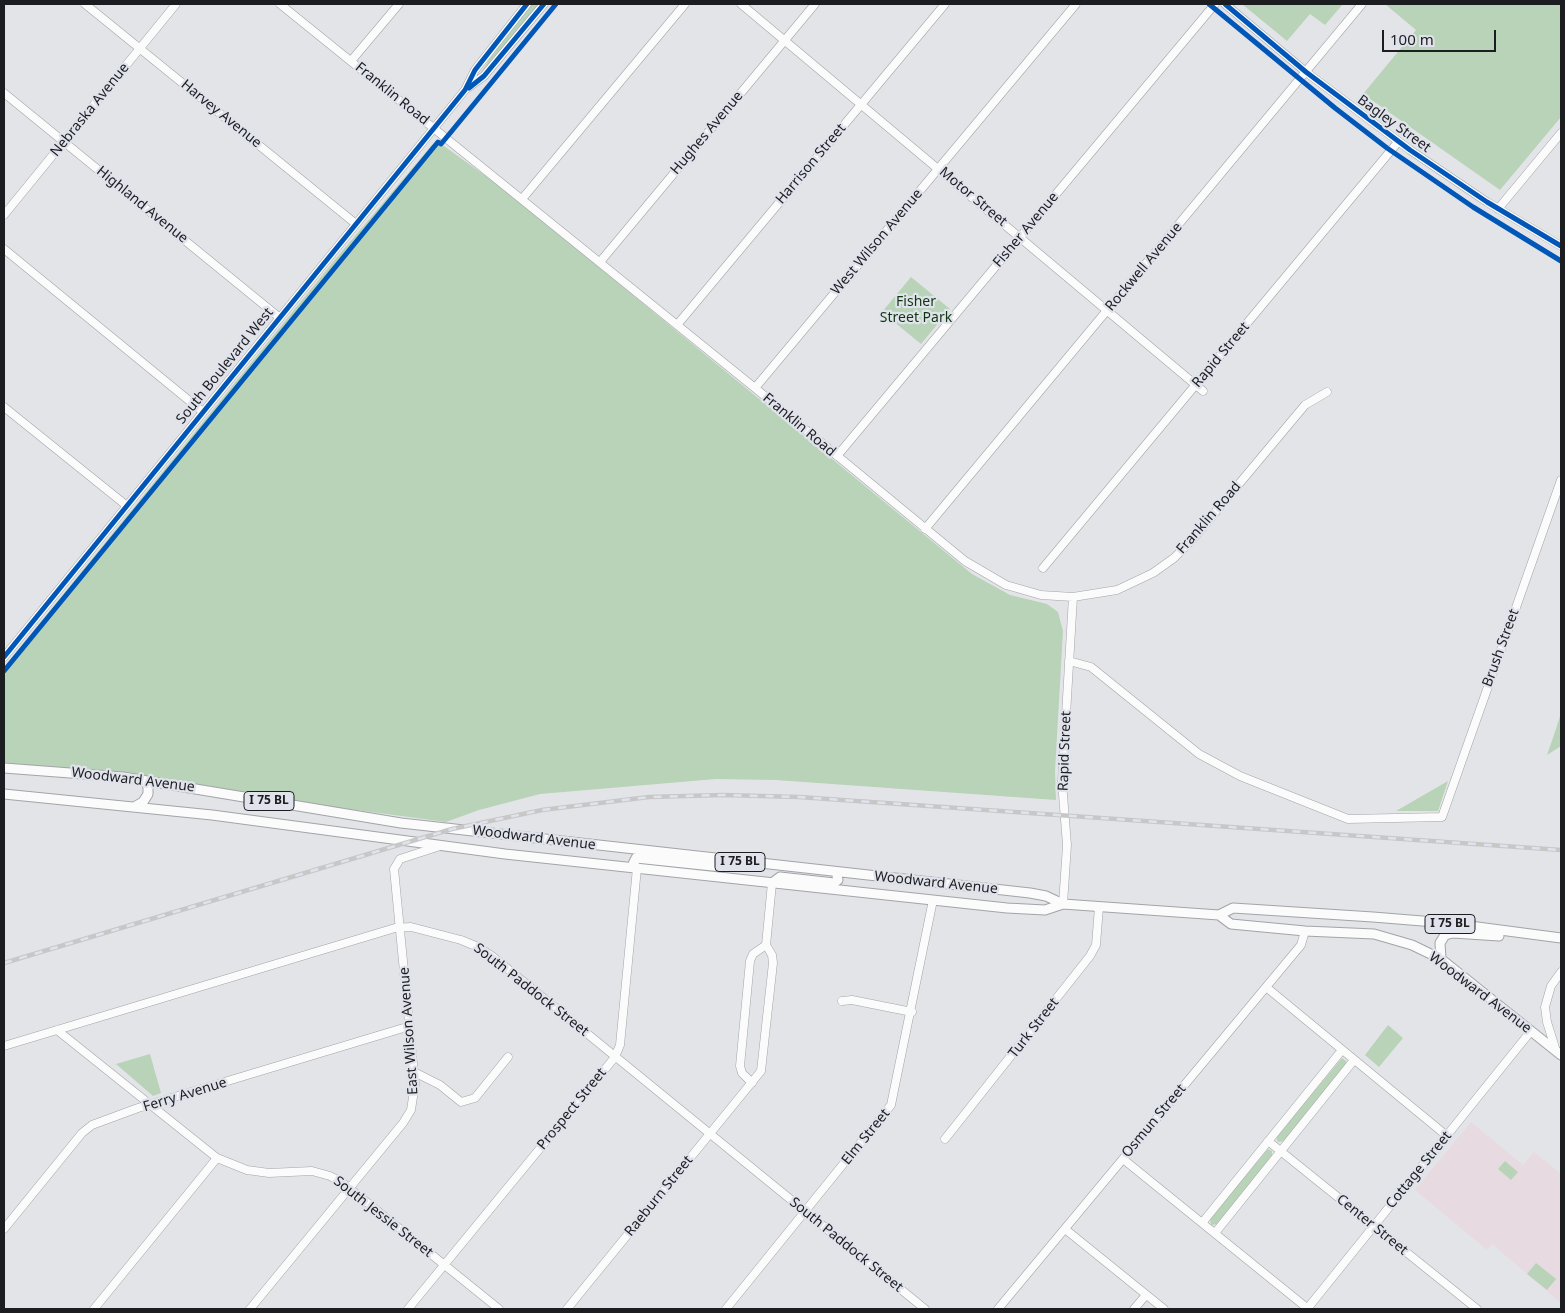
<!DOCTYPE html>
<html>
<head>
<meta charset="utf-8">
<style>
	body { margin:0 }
	#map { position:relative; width:1565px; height:1313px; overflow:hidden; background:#e3e4e8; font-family:"Noto Sans",sans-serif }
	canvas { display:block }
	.frame { position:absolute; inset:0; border:5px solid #1c1d20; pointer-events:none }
	.scale { position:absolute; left:1382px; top:30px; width:114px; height:22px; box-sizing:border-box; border:2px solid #1c1d20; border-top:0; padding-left:6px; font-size:15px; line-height:18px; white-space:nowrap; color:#1c1d20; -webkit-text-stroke:4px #e0e3eb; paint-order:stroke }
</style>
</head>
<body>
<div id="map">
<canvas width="1565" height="1313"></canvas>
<div class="frame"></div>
<div class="scale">100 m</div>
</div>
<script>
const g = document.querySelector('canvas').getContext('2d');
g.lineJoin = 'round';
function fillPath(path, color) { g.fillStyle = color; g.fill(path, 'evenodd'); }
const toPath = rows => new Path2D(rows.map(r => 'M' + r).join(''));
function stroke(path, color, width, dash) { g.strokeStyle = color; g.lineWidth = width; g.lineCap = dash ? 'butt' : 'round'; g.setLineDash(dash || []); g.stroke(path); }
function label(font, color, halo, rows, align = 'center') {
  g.font = font + ' "Noto Sans",sans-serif'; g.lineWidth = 4.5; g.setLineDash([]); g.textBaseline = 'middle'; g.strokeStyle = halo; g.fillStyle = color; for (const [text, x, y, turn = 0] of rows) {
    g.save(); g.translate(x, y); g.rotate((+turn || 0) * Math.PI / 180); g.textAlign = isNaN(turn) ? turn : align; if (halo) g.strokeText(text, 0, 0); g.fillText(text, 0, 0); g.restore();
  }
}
fillPath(toPath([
	[1471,1122,1523,1165,1534,1152,1561,1174,1561,1303,1492,1244,1487,1250,1415,1190]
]), '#e7dae1');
fillPath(toPath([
	[531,4,540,4,480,74,501,41],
	[1242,4,1343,4,1325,25,1310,14,1287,41],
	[1385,4,1561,4,1561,117,1500,190,1363,94,1416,30],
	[437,141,505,190,972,574,1010,595,1047,604,1058,612,1063,631,1055,771,1056,800,776,780,716,779,540,794,479,810,446,822,4,763,4,667,333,262,431,146],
	[911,277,950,309,921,344,882,312],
	[1561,713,1561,746,1547,755,1555,732],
	[1448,781,1438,811,1396,811],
	[1388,1025,1403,1038,1379,1067,1365,1055],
	[150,1054,161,1093,153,1096,116,1064],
	[1342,1058,1346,1061,1346,1064,1285,1141,1278,1142,1276,1137],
	[1268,1149,1272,1151,1272,1156,1218,1224,1211,1225,1210,1218],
	[1505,1161,1518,1172,1511,1180,1498,1169],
	[1536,1263,1556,1279,1547,1290,1527,1274]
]), '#b8d3b7');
const minor = toPath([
	[85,4,356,224],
	[280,4,755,388,965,561,1006,585,1041,595,1073,597,1117,590,1153,573,1174,558,1193,539,1305,405,1327,392],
	[741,4,1203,391],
	[1225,4,1306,72,1410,150,1487,202,1561,246],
	[351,61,399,4],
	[466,89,484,76,544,4],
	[4,93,280,318],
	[522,199,685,4],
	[1498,209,1561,133],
	[4,215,176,4],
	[4,249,203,412],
	[600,262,815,4],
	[677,325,945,4],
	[755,388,1076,4],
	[4,407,127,506],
	[837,456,1215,4],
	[925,529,1362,4],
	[1043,568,1398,142],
	[4,657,465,90,475,70,527,4],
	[1069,661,1091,667,1199,754,1240,776,1348,819,1442,817,1561,480],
	[1063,904,1067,845,1062,782,1073,597],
	[1266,987,1447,1136],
	[842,1001,852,1000,912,1012],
	[57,1030,217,1158,247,1170,269,1173,312,1171,330,1176,343,1183,499,1309],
	[4,1046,395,928,411,927,461,940,478,947,492,956,925,1309],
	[1556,1051,1547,1022,1545,1007,1551,986,1561,972],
	[414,1072,440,1085,461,1102,475,1098,508,1057],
	[752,1083,742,1073,740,1066,750,961,753,954,766,945],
	[945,1139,1090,956,1096,945,1099,907],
	[1268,1141,1477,1309],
	[1123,1159,1307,1308],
	[1202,1223,1342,1050],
	[4,1229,82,1133,92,1125,138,1108,410,1026],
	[1065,1229,1164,1309],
	[1215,1233,1354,1060],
	[94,1309,217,1158],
	[250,1309,403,1123,411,1110,415,1084,394,869,400,859,440,846],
	[408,1309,615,1057,620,1045,637,868],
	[567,1309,761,1071,773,963,772,955,766,945,772,883],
	[726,1309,891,1105,933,900],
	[998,1309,1301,945,1305,931],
	[1134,1309,1146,1295],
	[1307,1309,1531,1031]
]);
const major = toPath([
	[4,768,123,777,401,823,1030,893,1046,896,1063,904,1219,915,1233,908,1373,917,1447,923,1561,938],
	[4,794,212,815,505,854,1007,908,1045,910,1063,904],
	[134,807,143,802,148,794,148,786,143,780],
	[637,868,633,864,636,858,722,867,735,862],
	[772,883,780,877,834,883,838,880,836,872],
	[1219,915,1231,924,1305,931,1374,934,1412,945,1441,959,1561,1055],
	[1441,959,1440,943,1445,935,1453,933,1499,936]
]);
stroke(minor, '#a3a4a7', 9);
stroke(major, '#a3a4a7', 11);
stroke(minor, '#fbfbfc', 8);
stroke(major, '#fbfbfc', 9);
const rail = toPath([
	[4,963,452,829,542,810,649,797,723,795,799,797,1561,850]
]);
stroke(rail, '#c7c7c8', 4.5);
stroke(rail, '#e0e3eb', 2.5, [8]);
stroke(toPath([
	[1209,4,1335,108,1387,148,1473,207,1561,261],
	[1225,4,1306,72,1410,150,1487,202,1561,246],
	[469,88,484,76,544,4],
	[4,657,465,90,475,70,527,4],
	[4,671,438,142,441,144,451,132,556,4]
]), '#0057b8', 5);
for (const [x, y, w] of [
	[269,801,50],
	[740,862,50],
	[1450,924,50]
]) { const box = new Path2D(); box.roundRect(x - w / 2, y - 9.5, w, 19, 4); g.fillStyle = '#e0e3eb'; g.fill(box); stroke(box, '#1c1d20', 1); }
label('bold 12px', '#1c1d20', null, [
	["I 75 BL",269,801],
	["I 75 BL",740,862],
	["I 75 BL",1450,924]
]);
label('14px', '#1c1d20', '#e0e3eb', [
	["Franklin Road",392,94,39],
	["Nebraska Avenue",90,110,-51],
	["Harvey Avenue",221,114,39],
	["Bagley Street",1394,124,36],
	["Hughes Avenue",707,133,-50],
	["Harrison Street",811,164,-50],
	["Motor Street",973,197,40],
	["Highland Avenue",142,205,39],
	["Fisher Avenue",1026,230,-50],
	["West Wilson Avenue",877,242,-50],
	["Rockwell Avenue",1144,267,-50],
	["Rapid Street",1221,355,-50],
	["South Boulevard West",225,366,-51],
	["Franklin Road",799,425,40],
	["Franklin Road",1209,518,-49],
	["Brush Street",1501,648,-70],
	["Rapid Street",1065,751,-88],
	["Woodward Avenue",133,780,7],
	["Woodward Avenue",534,838,7],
	["Woodward Avenue",936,883,6],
	["South Paddock Street",531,990,38],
	["Woodward Avenue",1480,993,37],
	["Turk Street",1034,1028,-52],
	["East Wilson Avenue",409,1031,-94],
	["Ferry Avenue",185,1095,-17],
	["Prospect Street",572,1109,-51],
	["Osmun Street",1154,1121,-50],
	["Elm Street",866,1137,-51],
	["Cottage Street",1419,1170,-51],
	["Raeburn Street",659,1196,-51],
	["South Jessie Street",383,1217,38],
	["Center Street",1372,1225,39],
	["South Paddock Street",846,1245,39]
]);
label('14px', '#0f370d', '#e0e3eb', [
	["Fisher",916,302],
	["Street Park",916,318]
]);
</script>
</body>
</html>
